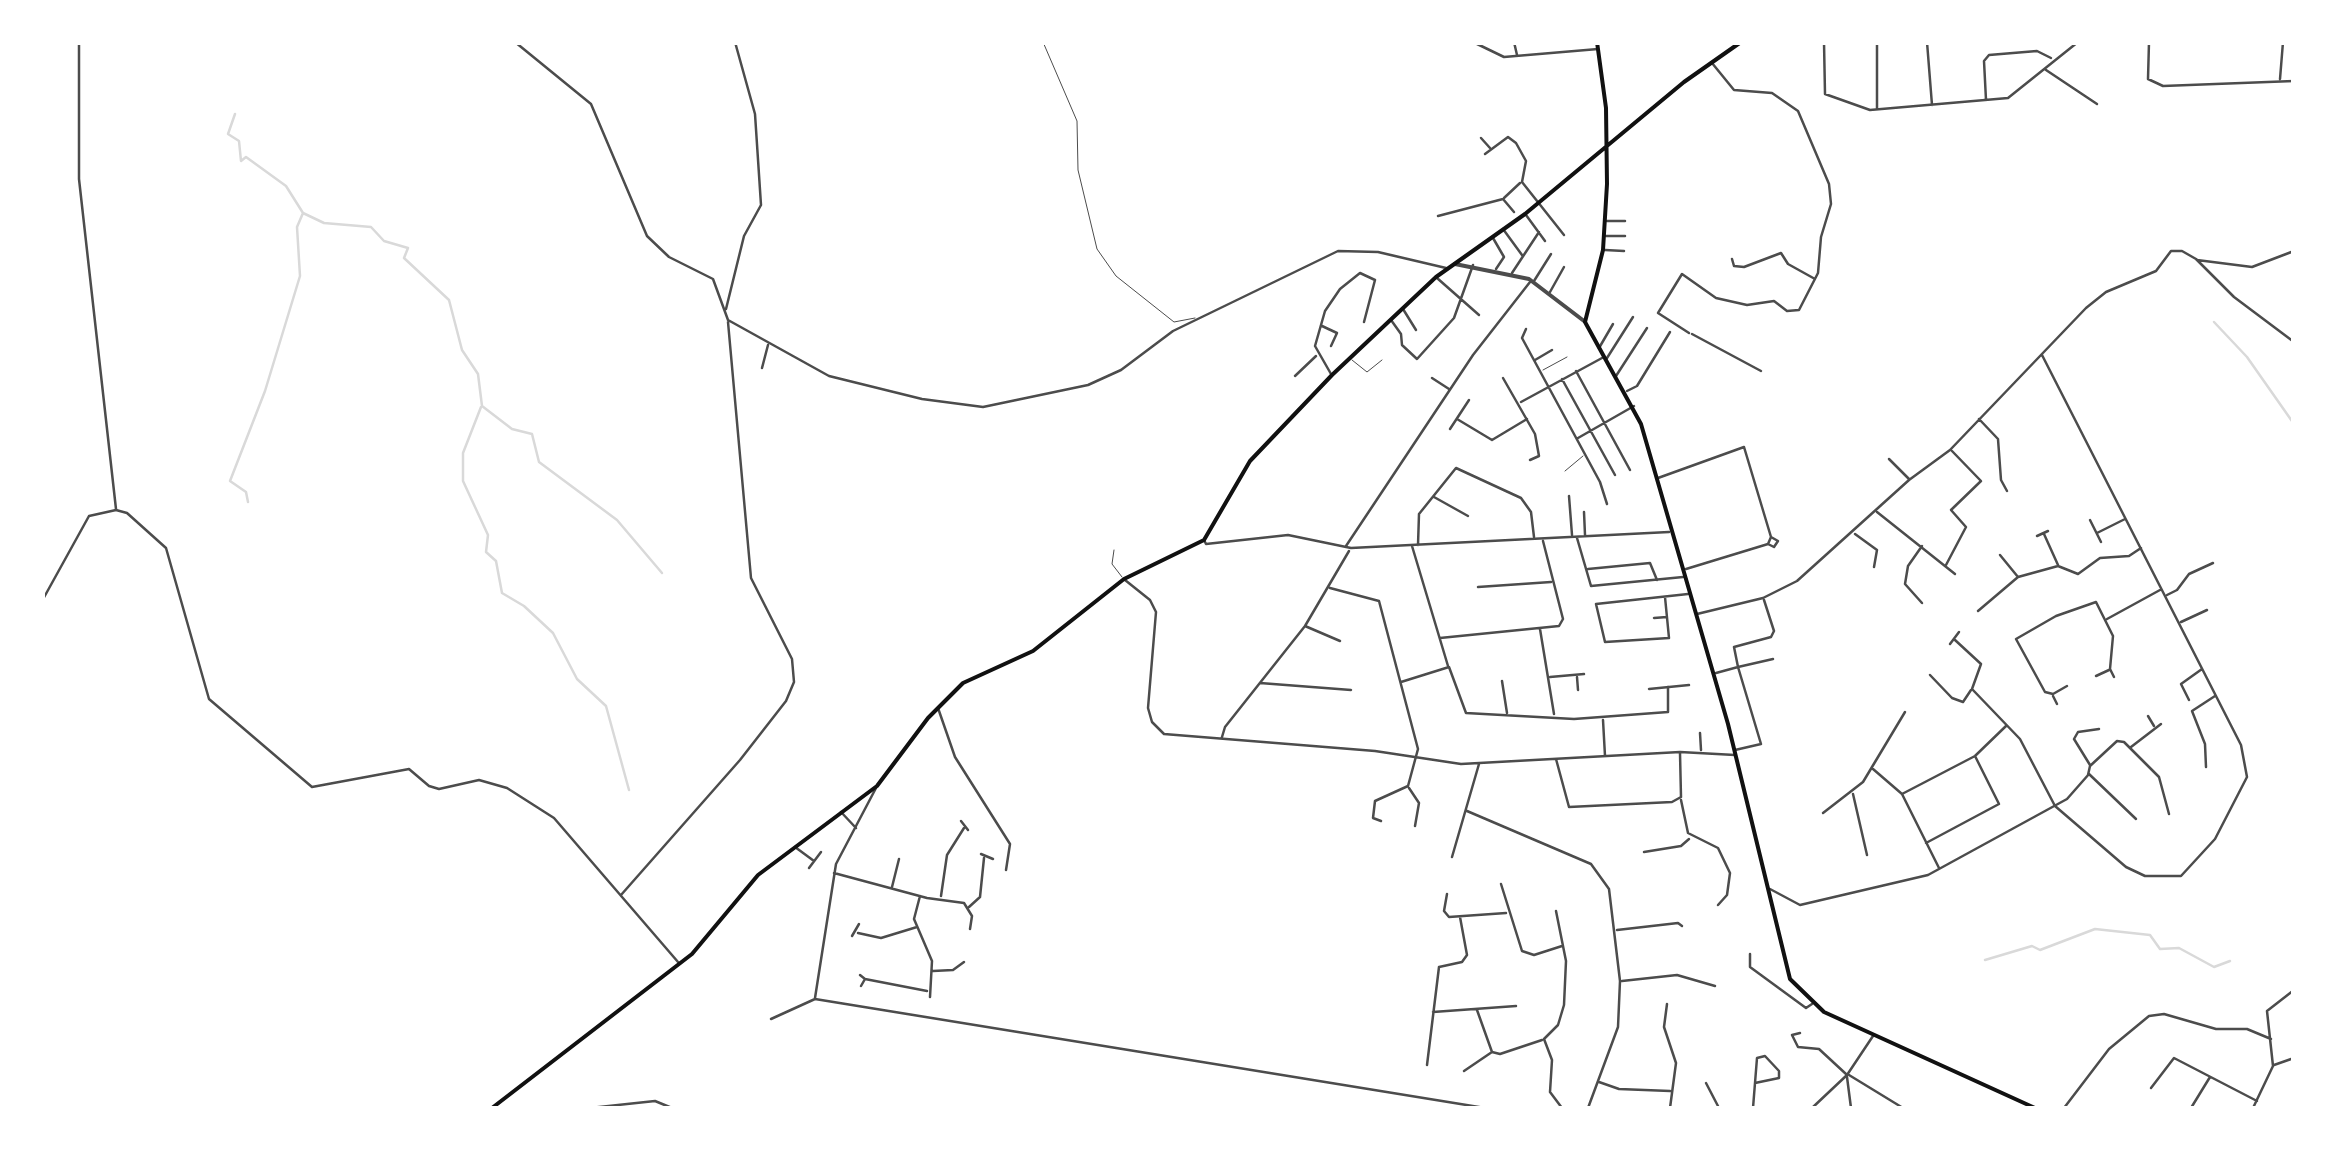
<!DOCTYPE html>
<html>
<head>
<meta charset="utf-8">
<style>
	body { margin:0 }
	#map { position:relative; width:2336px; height:1151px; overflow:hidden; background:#fff; font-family:Poppins,sans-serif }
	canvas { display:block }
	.frame { position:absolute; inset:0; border:45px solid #fff; pointer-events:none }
</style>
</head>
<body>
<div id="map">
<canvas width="2336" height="1151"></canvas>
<div class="frame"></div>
</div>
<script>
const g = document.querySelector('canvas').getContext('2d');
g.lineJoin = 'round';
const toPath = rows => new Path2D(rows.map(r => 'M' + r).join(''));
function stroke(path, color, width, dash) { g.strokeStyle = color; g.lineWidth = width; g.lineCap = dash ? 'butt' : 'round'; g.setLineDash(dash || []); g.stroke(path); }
stroke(toPath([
	[235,114,228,134,239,141,241,161,246,157,286,186,303,213,324,223,371,227,384,241,408,248,404,258,449,300,462,350,478,374,482,406,512,429,532,434,539,462,617,520,662,573],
	[2214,322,2247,357,2294,424],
	[481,407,463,453,463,481,488,535,486,552,496,561,502,593,524,606,553,633,577,679,606,706,629,790],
	[248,502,246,492,230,481,265,391,300,276,297,227,303,213],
	[1985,960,2032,946,2040,950,2095,929,2150,935,2160,949,2179,948,2214,967,2230,961]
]), '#d9d9d9', 2.5);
stroke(toPath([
	[1043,42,1077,121,1078,170,1097,249,1116,276,1174,322,1195,318],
	[1352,360,1367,372,1382,360],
	[1543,370,1567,357],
	[1565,471,1583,456],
	[1114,550,1112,564,1122,577]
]), '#4c4c4c', 1);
stroke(toPath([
	[79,42,79,179,116,509],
	[515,42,591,104,647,236,669,257,713,279,728,320,829,376,922,399,983,407,1088,385,1121,370,1173,331,1338,251,1378,252,1446,268],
	[1473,42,1504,57,1598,49],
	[1514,42,1517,55],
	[1824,42,1825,94,1870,110,2008,98,2078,42],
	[1927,42,1932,105],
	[2149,42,2148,79,2163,86,2294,81],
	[2046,70,2097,104],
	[2280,79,2283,42],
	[1986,100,1984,61,1989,55,2037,51,2051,58],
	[1877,108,1877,42],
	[1481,138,1490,148],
	[1485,154,1508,137,1516,143,1526,161,1522,182,1564,235],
	[1504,198,1520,183],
	[1526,215,1545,241],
	[1438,216,1503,199,1514,212],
	[1607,221,1625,221],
	[1503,229,1522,255],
	[1606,236,1625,236],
	[1493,238,1504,257,1496,269],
	[1605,250,1624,251],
	[1732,259,1734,266,1744,267,1781,253,1788,264,1815,279],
	[2197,260,2252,267,2294,251],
	[1512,273,1539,232],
	[1437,278,1479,315],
	[1534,281,1551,254],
	[1550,292,1564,267],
	[726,309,744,236,761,205,755,114,735,42],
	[1403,309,1416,330],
	[1391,320,1401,334,1402,345,1417,359,1454,318,1473,265],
	[1322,326,1337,333,1331,346],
	[1526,329,1522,338,1600,482,1607,504],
	[1689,333,1658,313,1682,274,1716,298,1747,305,1774,301,1787,311,1799,310,1818,273,1821,237,1831,204,1829,184,1798,111,1772,93,1734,90,1712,63],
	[1692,334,1761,371],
	[1599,348,1613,324],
	[1607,358,1633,317],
	[1535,360,1552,350],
	[762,368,768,345],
	[1576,371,1630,470],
	[1331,374,1315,346,1325,311,1340,289,1360,273,1375,280,1364,322],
	[1295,376,1316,356],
	[1616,376,1647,328],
	[1432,378,1449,389],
	[1503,378,1535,434,1539,456,1530,460],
	[1562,379,1615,475],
	[1627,391,1637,386,1670,332],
	[1521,402,1602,358],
	[1457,419,1492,440,1527,419],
	[1979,419,1998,439,2001,480,2007,491],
	[1450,429,1469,400],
	[1578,438,1634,406],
	[1889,459,1909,479],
	[1658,478,1744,447,1771,537],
	[1569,496,1572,535],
	[1434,497,1468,516],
	[1584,512,1585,535],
	[1877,512,1955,574],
	[2090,520,2101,542],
	[2097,533,2125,519],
	[1855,534,1877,550,1874,567],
	[2044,534,2058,565],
	[2037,536,2048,531],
	[1577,538,1591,586,1683,577],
	[1204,540,1206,544,1288,535,1351,548,1669,532],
	[1418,545,1419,514,1456,468,1521,498,1531,512,1534,537],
	[1346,546,1473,355,1530,282],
	[1412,546,1448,666],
	[1922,546,1908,566,1905,584,1922,603],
	[2000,555,2018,577],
	[1946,565,1966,527,1951,510,1981,481,1952,451],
	[1588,569,1650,563,1657,580],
	[1686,569,1768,544,1774,547,1778,541,1771,537,1768,544],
	[1125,580,1150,600,1156,612,1148,708,1152,722,1164,734,1375,751,1461,764,1680,752,1735,755],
	[1478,587,1551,582],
	[1330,588,1379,601,1418,749,1408,786,1375,801,1373,818,1381,821],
	[2167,595,2177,590,2189,574,2213,563],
	[1665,597,1669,638,1605,642,1596,604,1688,594],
	[42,601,89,516,116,510,127,513,166,548,209,699,312,787,409,769,429,786,439,789,479,780,507,788,554,818,678,962],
	[1978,611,2018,577,2058,566,2078,574,2100,558,2129,556,2141,548],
	[1697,614,1763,598,1797,581,1909,480,1950,450,2086,308,2106,292,2156,271,2171,251,2182,251,2196,259,2234,297,2294,342],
	[1654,618,1667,617],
	[2107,619,2160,590],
	[2181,622,2207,610],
	[1305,626,1340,641],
	[1540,629,1554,714],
	[1440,638,1559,626,1563,619,1543,541],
	[1955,640,1981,664,1972,689,2020,739,2055,806,2126,867,2145,876,2181,876,2215,839,2247,777,2241,745,2042,355],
	[1950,644,1959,632],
	[1716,673,1738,667,1734,647,1771,637,1774,631,1764,600],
	[1930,675,1952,698,1963,702,1971,690],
	[2096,676,2109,670],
	[1550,677,1584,674],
	[1577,677,1578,690],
	[1502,681,1507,713],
	[1401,682,1449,667,1466,713,1574,719,1668,712,1668,687],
	[1260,683,1351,690],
	[2067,686,2053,694,2045,692,2016,639,2056,616,2096,602,2113,636,2110,669,2114,677],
	[1649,689,1689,685],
	[2053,696,2057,704],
	[2189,700,2181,684,2202,669],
	[938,708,955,757,1010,844,1006,870],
	[2148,716,2154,726],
	[1603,720,1605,756],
	[1700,733,1701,750],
	[1222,737,1225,727,1305,626,1349,551],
	[2131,747,2161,724],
	[1735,750,1761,744,1738,667,1773,659],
	[1556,759,1569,807,1672,802,1681,797,1680,753],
	[2090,765,2074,739,2078,732,2099,729],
	[2206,767,2205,744,2192,711,2215,696],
	[1873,769,1902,794,1939,868],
	[2088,775,2090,766,2117,741,2124,742,2159,777,2169,814],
	[1409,788,1419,803,1415,826],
	[1853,794,1867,855],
	[1902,794,1975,756,2006,726],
	[1681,800,1688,833,1718,848,1730,873,1727,895,1718,905],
	[1467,811,1591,864,1609,889,1620,981,1618,1027,1588,1108],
	[841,812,856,828],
	[1823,813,1863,782,1905,712],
	[961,821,968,830],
	[1926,843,1999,804,1975,756],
	[795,847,814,861],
	[1644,852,1681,846,1689,839],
	[981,854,993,859],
	[1452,857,1479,764],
	[809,868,821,852],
	[834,873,927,898,964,903,972,916,970,929],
	[1501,884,1522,951,1534,955,1562,946],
	[892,887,899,859],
	[1770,889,1800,905,1928,875,2067,799,2089,774,2136,819],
	[1447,894,1444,911,1449,917,1506,913],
	[621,895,740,760,786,701,794,682,792,659,751,578,728,322],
	[920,896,914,919,932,961,930,997],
	[941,896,947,855,964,828],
	[969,907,980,897,984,858],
	[1556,911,1566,961,1564,1005,1558,1025,1544,1039,1552,1060,1550,1092,1562,1108],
	[1617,930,1678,923,1682,926],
	[858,933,881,938,917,927],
	[852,936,859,924],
	[1750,954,1750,967,1806,1008,1812,1004],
	[933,971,953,970,964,962],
	[860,975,865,979,861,986],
	[865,979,927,991],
	[1622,981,1677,975,1715,986],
	[815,998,836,864,876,788],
	[1667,1004,1664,1027,1676,1063,1670,1108],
	[1477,1010,1492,1052,1500,1054,1542,1040],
	[1433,1012,1516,1006],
	[771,1019,815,999,1485,1108],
	[1800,1033,1792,1035,1798,1047,1819,1049,1846,1074],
	[1427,1065,1439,967,1462,962,1467,955,1460,917],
	[2274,1065,2294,1058],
	[1464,1071,1492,1052],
	[1849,1075,1903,1108],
	[1847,1077,1851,1108],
	[1599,1082,1619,1089,1670,1091],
	[1706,1083,1719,1108],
	[2151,1088,2174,1058,2257,1101],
	[590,1108,655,1101,672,1108],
	[1753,1108,1757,1058,1765,1056,1779,1071,1779,1078,1755,1083],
	[1812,1108,1847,1075,1873,1036],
	[2064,1108,2109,1049,2149,1016,2164,1014,2216,1029,2247,1029,2271,1039],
	[2191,1108,2210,1077],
	[2253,1108,2273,1066,2267,1011,2294,990]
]), '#4c4c4c', 2.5);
stroke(toPath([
	[1455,264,1529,279,1584,321]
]), '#4c4c4c', 4);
stroke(toPath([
	[1597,42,1606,108,1607,184,1603,250,1585,322,1641,424,1728,724,1790,979,1824,1012,2035,1108],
	[492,1108,692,954,758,875,877,786,928,718,963,683,1033,651,1124,579,1204,540,1250,461,1332,375,1436,277,1525,214,1684,82,1741,42]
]), '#111', 4);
</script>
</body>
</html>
